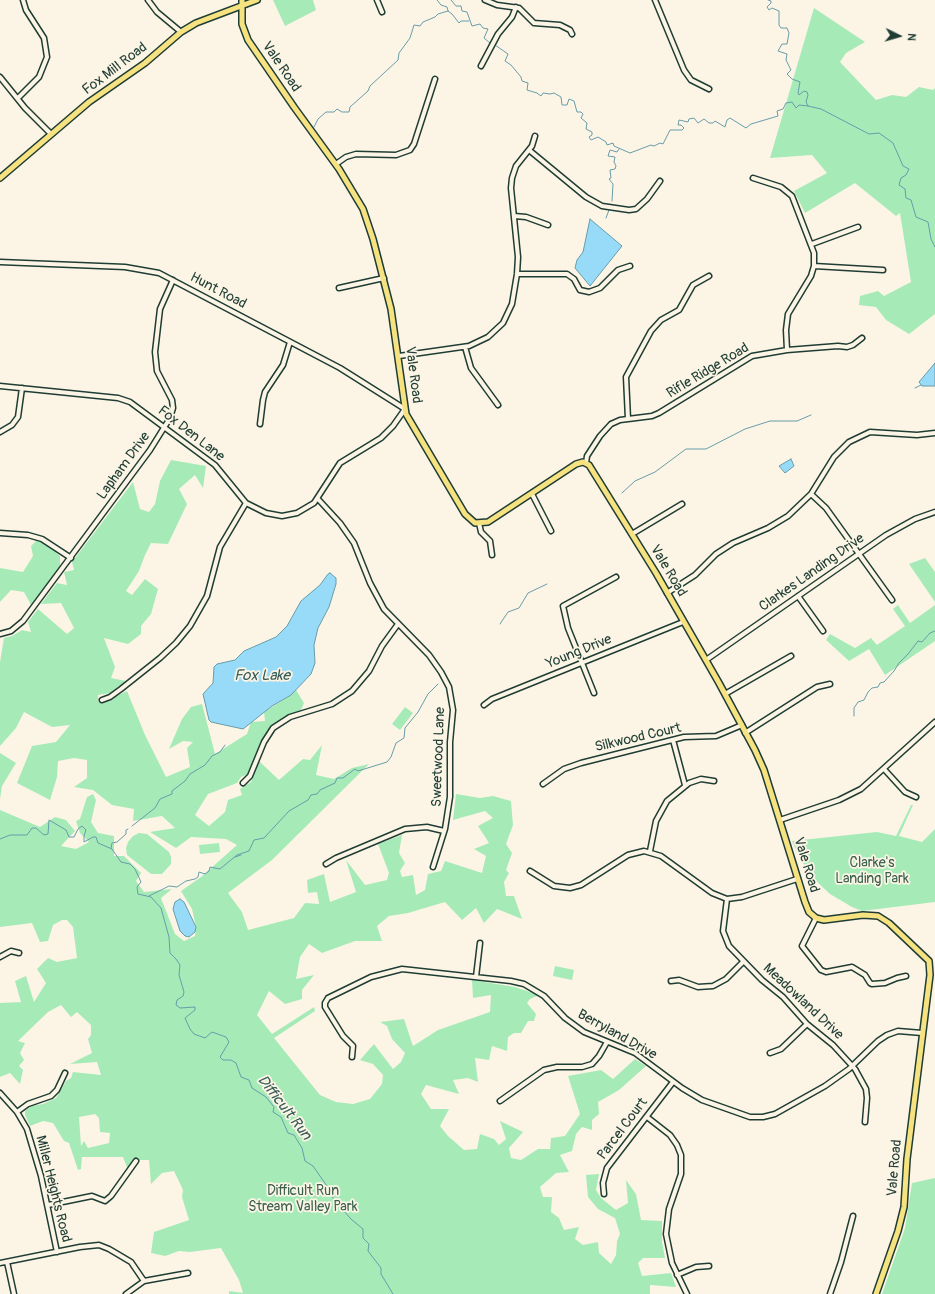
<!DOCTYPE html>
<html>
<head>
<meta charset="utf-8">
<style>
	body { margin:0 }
	#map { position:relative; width:935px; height:1294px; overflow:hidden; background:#fcf5e5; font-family:Pangolin,sans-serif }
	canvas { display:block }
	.north { position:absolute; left:879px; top:16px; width:40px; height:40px; -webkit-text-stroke:3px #fcf5e5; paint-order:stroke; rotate:95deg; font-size:11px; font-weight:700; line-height:16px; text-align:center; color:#1f3d34 }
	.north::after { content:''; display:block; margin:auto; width:14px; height:18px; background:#1f3d34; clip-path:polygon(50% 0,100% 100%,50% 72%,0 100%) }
</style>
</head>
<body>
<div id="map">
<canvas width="935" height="1294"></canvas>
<div class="north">N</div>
</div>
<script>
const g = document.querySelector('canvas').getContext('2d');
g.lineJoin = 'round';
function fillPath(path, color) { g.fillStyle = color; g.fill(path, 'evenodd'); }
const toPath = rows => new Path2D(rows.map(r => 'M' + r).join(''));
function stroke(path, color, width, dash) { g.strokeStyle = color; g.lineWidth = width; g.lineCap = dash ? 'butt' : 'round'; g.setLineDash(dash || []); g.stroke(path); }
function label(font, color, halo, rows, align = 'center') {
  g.font = font + ' Pangolin,sans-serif'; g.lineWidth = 3.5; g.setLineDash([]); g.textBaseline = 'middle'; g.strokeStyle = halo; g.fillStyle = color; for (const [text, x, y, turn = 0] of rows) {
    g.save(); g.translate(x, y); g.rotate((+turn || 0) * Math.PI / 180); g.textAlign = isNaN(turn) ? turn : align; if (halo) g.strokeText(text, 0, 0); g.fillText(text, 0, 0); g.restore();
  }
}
fillPath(toPath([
	[273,0,313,0,316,10,285,26],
	[814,8,865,42,846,53,840,62,876,100,892,95,906,97,919,87,933,90,935,88,935,314,909,334,886,320,876,307,859,305,860,296,878,291,884,296,911,282,900,213,896,216,855,183,805,213,794,191,827,173,812,155,770,158],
	[171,460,206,466,203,488,195,475,179,489,187,504,168,544,151,543,145,555,139,571,126,591,132,595,145,579,158,589,151,614,141,626,141,634,128,644,104,638,115,667,111,678,126,681,110,693,98,695,98,701,104,702,127,691,145,735,166,777,190,767,187,748,193,742,183,741,169,749,182,719,191,707,202,704,215,754,247,734,251,722,265,721,264,712,291,695,296,690,304,703,301,710,282,718,268,731,257,751,248,774,241,777,237,783,208,794,195,815,209,826,225,812,228,800,242,795,240,789,251,782,259,761,279,780,303,759,310,760,322,745,316,775,334,779,352,768,369,764,272,860,228,893,242,912,248,930,294,918,305,903,319,904,317,892,308,893,307,880,324,874,330,902,356,892,346,860,365,885,387,880,389,873,378,844,402,835,399,853,405,863,400,871,402,877,413,875,416,895,425,890,428,874,441,871,445,861,482,873,486,856,474,849,489,843,478,826,493,818,485,811,453,820,456,794,480,798,493,796,511,801,513,825,506,844,512,853,506,870,509,873,504,882,506,896,514,896,522,919,497,909,484,923,476,908,462,920,445,902,408,913,389,916,377,926,382,941,355,941,322,953,309,944,300,957,296,979,314,975,302,990,302,999,285,1004,269,991,257,1015,272,1034,314,1007,315,1011,274,1038,320,1095,336,1102,353,1104,370,1099,382,1084,383,1075,373,1064,360,1060,374,1044,393,1069,401,1062,405,1053,392,1039,387,1026,380,1022,404,1019,413,1046,438,1030,490,1012,491,995,473,998,472,980,515,987,539,995,530,999,527,1003,536,1014,534,1021,528,1021,521,1033,514,1033,508,1037,507,1051,492,1046,489,1060,475,1058,478,1082,468,1078,453,1080,459,1094,426,1085,421,1094,431,1109,449,1109,440,1126,448,1136,464,1150,477,1149,480,1134,494,1139,499,1145,506,1139,500,1121,523,1132,509,1148,511,1158,521,1160,538,1149,550,1149,551,1138,565,1136,580,1114,568,1076,601,1070,613,1079,635,1059,646,1066,619,1090,598,1102,599,1114,592,1120,592,1130,582,1127,576,1134,572,1151,560,1155,569,1172,556,1173,540,1187,543,1197,552,1197,551,1212,559,1218,564,1230,579,1227,575,1239,583,1245,598,1242,599,1253,611,1264,616,1255,617,1241,620,1234,615,1218,598,1209,588,1197,586,1175,599,1174,596,1190,601,1198,616,1210,628,1203,626,1180,636,1194,641,1220,662,1221,662,1242,665,1258,643,1258,638,1263,642,1276,671,1273,676,1287,650,1285,650,1294,229,1294,229,1291,243,1293,239,1280,221,1248,190,1252,179,1251,165,1256,151,1253,154,1232,189,1220,182,1197,183,1190,174,1171,162,1173,151,1184,149,1160,139,1160,128,1170,123,1157,82,1157,81,1169,78,1170,69,1143,64,1141,53,1123,43,1121,30,1126,25,1115,25,1111,32,1106,43,1104,56,1098,66,1081,71,1078,73,1072,101,1075,97,1062,70,1064,92,1053,88,1039,91,1035,91,1025,77,1012,71,1017,61,1005,48,1012,18,1041,25,1043,20,1053,24,1060,19,1066,23,1070,20,1084,10,1073,0,1077,0,1003,21,1002,15,981,26,976,34,1002,46,983,37,969,48,958,57,962,77,958,73,927,67,920,62,920,53,925,48,941,40,942,32,923,0,927,0,810,40,827,55,817,66,820,75,831,61,846,76,849,89,842,80,833,76,821,80,819,87,797,93,794,96,800,91,822,98,833,114,836,114,856,124,856,141,873,136,881,144,892,172,889,161,898,175,934,184,941,195,936,196,927,192,909,181,891,201,877,237,845,226,839,191,837,176,848,150,832,175,828,162,816,133,821,134,809,112,805,93,790,74,787,87,778,87,760,74,758,58,761,57,777,50,800,17,783,32,746,56,742,70,725,52,727,24,712,16,728,0,746,0,662,4,638,12,636,22,630,31,632,28,622,38,609,67,634,74,628,61,603,41,604,57,583,67,585,64,572,74,570,72,562,133,482,140,509,149,512,155,504,160,481],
	[95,1114,99,1118,100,1132,110,1133,109,1143,88,1148,84,1141,81,1146,79,1117],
	[37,540,50,547,60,556,60,567,31,605,24,592,11,590,0,602,0,568,23,572,33,556,31,546],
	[925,558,935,572,935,602,909,564],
	[898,605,910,623,935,605,935,641,885,675,869,649,849,661,826,640,830,634,855,648,871,638,877,645,905,626,893,609],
	[405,707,413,713,400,730,392,724],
	[0,753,16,763,2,786,0,799],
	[911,805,913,805,899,836,922,842,935,829,935,902,862,911,852,907,830,894,816,881,800,859,792,841,877,832,896,836],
	[139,833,147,834,169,852,171,857,171,864,162,874,151,874,127,855,126,848,128,842,133,836],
	[219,843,220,852,200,854,199,845],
	[555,966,574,970,572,980,553,976],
	[935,1178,935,1294,882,1294,905,1228,912,1183]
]), '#a6ebb7');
const water = toPath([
	[590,219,622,246,590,286,575,268,577,260,583,252,590,219],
	[935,363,935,386,922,386,919,382,935,363],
	[791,459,794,466,785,473,779,466,791,459],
	[330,573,336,578,336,584,329,607,318,628,314,645,315,663,311,674,291,695,272,706,243,729,211,722,209,720,203,694,213,683,214,667,217,664,235,660,244,651,276,637,287,626,301,601,320,585,328,574,330,573],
	[180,899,184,902,196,927,195,932,189,937,185,936,180,931,173,909,175,902,180,899]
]);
fillPath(water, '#97dbf9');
stroke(water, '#679caa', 1);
stroke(toPath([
	[437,0,441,5,447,7,448,11,452,14,459,23,461,21,469,21],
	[451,0,456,6,461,6,462,11,467,12,472,26,480,24,483,28,488,29,484,38,490,43],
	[768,0,771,1,771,3,767,7,769,10,772,8,779,11,779,25,781,28,787,28,789,33,787,44,782,44,778,51,787,54,786,60,791,70,787,74,792,79,800,82,798,93,799,95,804,91,807,92,808,95,806,102,808,106,821,109,869,134,879,133,893,143,903,166,909,169,906,175,901,178,899,185,905,189,906,198,911,200,916,217,928,222,931,239,935,247],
	[495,45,508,54,505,61,511,65,521,77,522,81,528,83,527,90,537,93,541,96,543,93,550,94,554,93,561,97,562,105,567,105,569,99,574,101,577,112,581,112,583,114,581,118,587,123,586,129,592,132,592,135,589,137,591,140,598,137,606,142,607,145,613,143,614,146,630,153,651,145,654,146,660,143,663,144,670,130,682,130,684,128,681,125,678,125,679,120,688,122,689,119,694,118,698,123,704,119,709,123,713,123,715,121,725,127,727,120,730,118,746,128,751,124,778,116,777,111,783,109,786,103,792,102,796,108,799,105,808,106],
	[314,127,318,119,326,112,334,112,337,109,342,112,349,112,350,107,368,91,370,86,398,60,399,53,410,38,414,25,420,26,423,22,435,17,438,14,448,11],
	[612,201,613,184,609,179,611,178,610,170,615,169,616,166,614,162,615,157,608,156,610,150,617,152,619,149],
	[606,218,609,210],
	[915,388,921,385],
	[622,493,635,481,655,472,686,449,706,449,745,429,770,421,797,421,811,415],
	[500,624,508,612,519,608,528,593,547,584],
	[854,716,854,708,858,702,864,700,868,692,872,688,878,687,880,683,884,682,894,671,899,663,908,654,918,641,922,642,930,633,935,631],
	[132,826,155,808,160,799,172,794,172,791,185,781,190,774,205,765,212,756,220,752,225,745],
	[0,839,10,835,27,835,32,828,36,828,44,835,48,834,49,820,66,830,69,837,74,837,78,829,82,826,86,830,84,836,84,842,93,837,96,837,98,843,112,849,121,862,130,864,135,869,141,882,137,887,138,894,151,897,161,908,169,937,170,953,176,959,180,965,179,975,184,992,183,996,177,1000,176,1005,180,1008,195,1007,195,1010,185,1018,190,1029,194,1034,205,1038,212,1032,226,1037,229,1042,220,1057,223,1060,231,1060,236,1063,241,1077,249,1080,252,1088,266,1097,274,1107,273,1112,281,1117,288,1133,294,1135,302,1148,305,1161,313,1166,329,1189,334,1200,351,1219,363,1229,363,1238,369,1244,368,1251,381,1268,381,1274,393,1294],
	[111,848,112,843,117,842,126,834,126,830,128,829],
	[235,857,241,855],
	[149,896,169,886,177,887,186,881,195,879,198,877,199,872,205,874,209,871,210,867,220,869,237,855,249,851,254,840,264,838,289,811,308,800,311,795,317,794,320,790,335,783,337,778,343,778,355,769,358,771,387,762,391,757,396,743,404,738,405,728,418,712,428,694,438,684]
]), '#679caa', 1);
const minor = toPath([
	[148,0,157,12,181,32],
	[377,0,382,12],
	[485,0,497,5,519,8,534,23,560,25,570,30,572,34],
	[655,0,684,70,691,80,709,89],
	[481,66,498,34,512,17,516,7],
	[0,77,25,108,51,134],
	[18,98,39,77,47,57,44,38,26,10,23,0],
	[529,150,586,197,602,206,629,210,636,209,647,199,660,181],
	[336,164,346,157,356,154,396,155,410,150,414,144,435,79],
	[753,178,781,187,792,196,814,253,814,266,811,276,788,314,786,330,787,350],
	[514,216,526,217,548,225],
	[812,244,858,227],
	[0,262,125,267,159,273,340,368,405,409,393,426,381,438,340,463,314,503,297,513,282,516,266,513,246,503,215,465,130,402,118,398,0,386],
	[814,266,883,270],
	[517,274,567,274,574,279,580,290,589,292,600,288,618,270,630,266],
	[339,288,384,278],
	[465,347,471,368,498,405],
	[399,356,469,346,488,337,503,323,512,304,517,274,518,257,511,188,512,178,516,166,532,146,535,136],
	[628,419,626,377,651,331,661,320,679,310,693,285,709,276],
	[260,424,263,400,265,392,283,365,290,342],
	[0,432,12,425,18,417,22,388],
	[586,463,587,456,600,436,611,424,620,420,652,416,659,413,752,356,787,350,838,346,847,347,853,345,862,338],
	[532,494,551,531],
	[811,494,826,508,892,600],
	[318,499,340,523,354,543,370,583,384,609,429,655,441,672,449,687,453,710,450,742,450,797,445,829,433,867],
	[479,523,481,532,490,541,492,555],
	[0,533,28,535,42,539,71,558],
	[632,534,682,504],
	[667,593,695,575,716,554,733,543,768,528,788,516,811,494,834,457,849,442,870,432,917,435,935,433],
	[798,596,823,631],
	[0,634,11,631,23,621,150,450,170,418,173,408,172,400,157,371,155,352,160,309,173,280],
	[706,660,886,535,915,519,935,512],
	[594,693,568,628,563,606,616,577],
	[725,694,791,656],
	[102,700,110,697,121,689,160,658,176,643,190,626,207,596,220,547,246,503],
	[484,705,492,699,683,622],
	[745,733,817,687,830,684],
	[673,740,685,785],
	[884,769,905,792,916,797],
	[243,783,250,776,264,742,273,728,290,717,332,704,352,691,369,671,382,646,398,624],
	[543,784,564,769,581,763,684,737,716,736,742,725],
	[780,820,839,800,861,789,935,722],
	[650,851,656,821,667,801,689,783,701,779,714,781],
	[326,864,336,858,405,829,427,827,444,831],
	[530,871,554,886,570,888,581,885,628,855,644,851,661,856,712,893,727,899,742,897,797,879],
	[727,899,723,931,729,946,762,980,783,997,807,1024,833,1045,855,1069,866,1089,867,1098,865,1122],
	[816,918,802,946,821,970,826,972,852,967,865,975,870,983,872,984,885,983,897,978,906,976],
	[0,957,11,951,19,953],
	[476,977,480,943],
	[671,981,679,980,698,987,713,986,726,979,743,962],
	[770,1053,781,1049,807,1024],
	[352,1057,353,1046,343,1036,325,1007,325,1003,328,998,371,977,402,969,511,981,524,984,544,996,565,1018,584,1032,635,1053,682,1088,702,1100,750,1117,763,1117,775,1114,825,1086,849,1069,878,1041,887,1035,898,1031,922,1033],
	[0,1093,17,1112,27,1129,41,1176,57,1252],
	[500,1101,544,1070,557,1067,582,1067,592,1064,599,1056,607,1042],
	[17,1112,28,1104,51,1096,57,1090,65,1073],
	[647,1117,670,1135,677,1145,681,1155,681,1174,669,1209,666,1234,672,1263,687,1294],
	[604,1194,603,1183,607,1168,673,1082],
	[48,1205,92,1196,105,1201,111,1196,136,1161],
	[7,1262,14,1294],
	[0,1263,80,1247,99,1245,109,1249,131,1262,144,1281],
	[677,1275,696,1267,709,1266],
	[126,1294,144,1281,188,1273],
	[830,1294,841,1262,853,1216]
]);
const major = toPath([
	[242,0,242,24,248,40,294,107,339,169,363,209,373,239,391,309,406,414,465,514,475,523,488,522,576,464,583,462,589,465,656,573,719,683,755,750,764,770,805,902,809,912,816,918,824,920,863,915,878,916,889,923,929,961,930,975,907,1159,904,1207,898,1231,876,1294],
	[0,178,89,102,145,63,181,32,196,23,257,0]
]);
stroke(minor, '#1f3d34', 7);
stroke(major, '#1f3d34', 8);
stroke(minor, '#fcf5e5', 4);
stroke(major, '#f7e281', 5);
label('14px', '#1f3d34', '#fcf5e5', [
	["Vale Road",281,67,56],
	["Fox Mill Road",115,69,-37],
	["Hunt Road",218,291,28],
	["Rifle Ridge Road",708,371,-31],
	["Vale Road",413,375,83],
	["Fox Den Lane",191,434,38],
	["Lapham Drive",124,466,-54],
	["Vale Road",668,571,59],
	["Clarkes Landing Drive",812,573,-35],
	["Young Drive",579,652,-22],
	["Silkwood Court",638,738,-13],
	["Sweetwood Lane",439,757,-88],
	["Vale Road",806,865,73],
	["Meadowland Drive",803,1002,43],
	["Berryland Drive",617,1035,29],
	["Parcel Court",623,1129,-53],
	["Vale Road",895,1168,-85],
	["Miller Heights Road",53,1189,76]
]);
label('14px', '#3a604e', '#fcf5e5', [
	["Clarke's",872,863],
	["Landing Park",872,879],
	["Difficult Run",303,1191],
	["Stream Valley Park",303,1207]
]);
label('italic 15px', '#375d5b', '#fcf5e5', [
	["Fox Lake",262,676],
	["Difficult Run",284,1108,52]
]);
</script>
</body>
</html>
